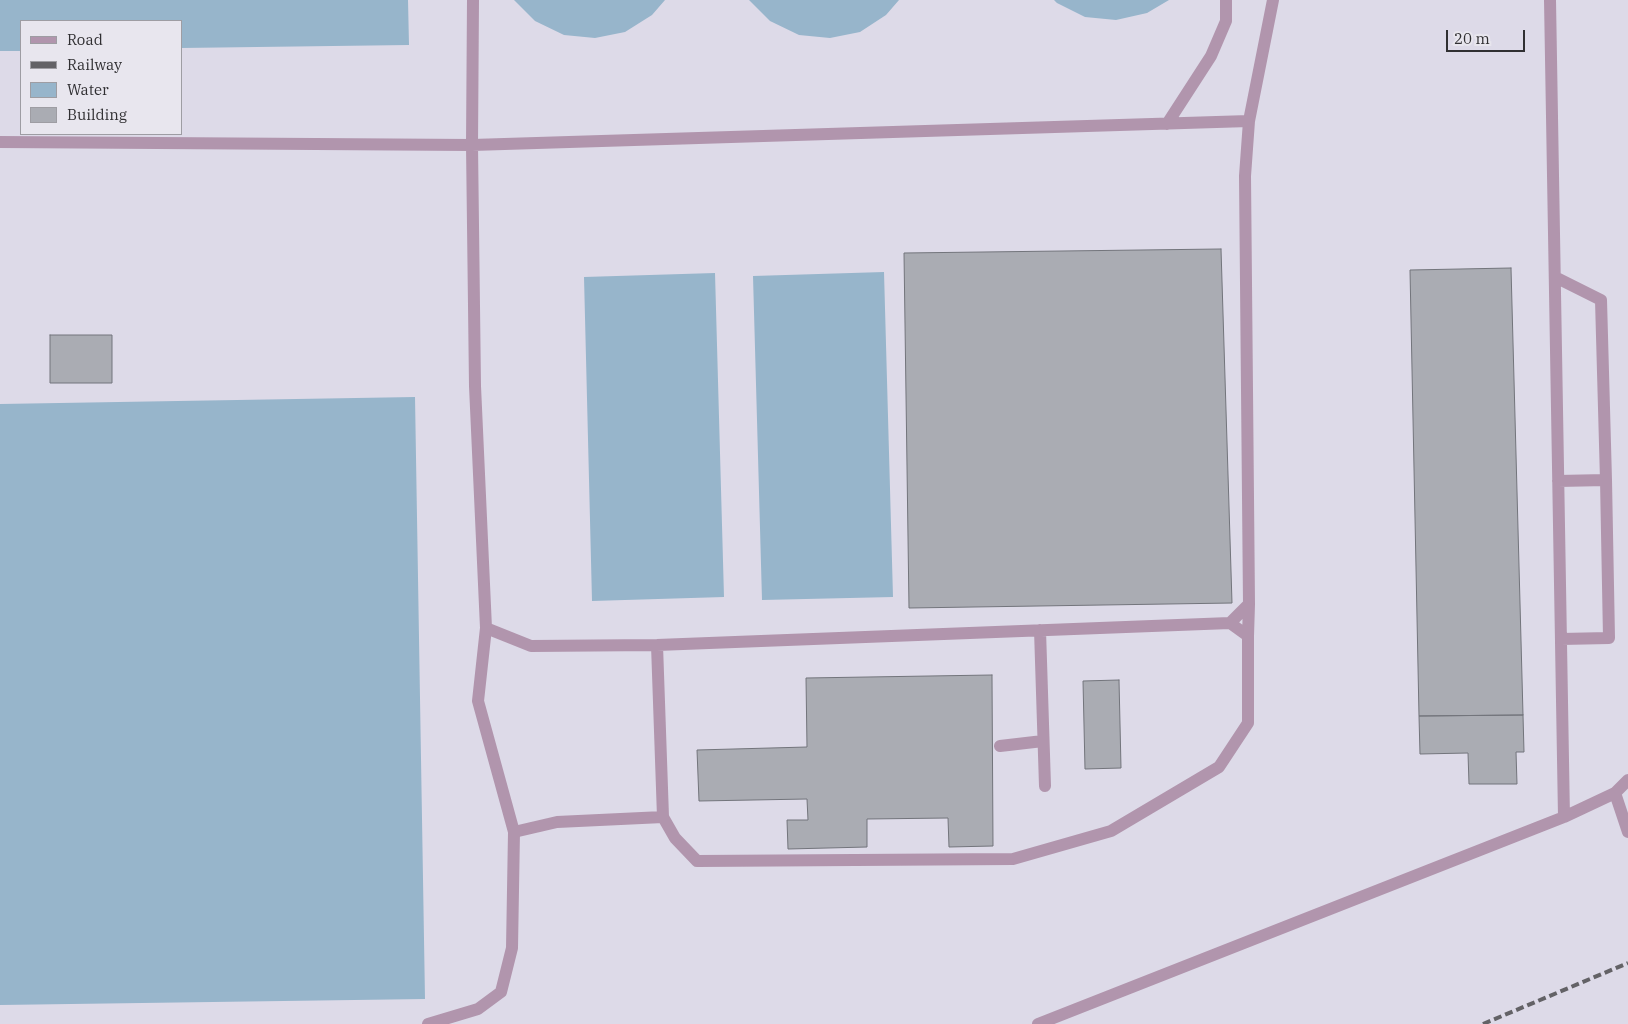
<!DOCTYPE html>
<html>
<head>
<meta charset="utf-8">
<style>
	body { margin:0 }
	#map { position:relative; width:1628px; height:1024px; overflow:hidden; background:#e8e6ee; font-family:"IBM Plex Serif",serif }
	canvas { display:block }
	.legend { position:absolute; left:20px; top:20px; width:162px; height:115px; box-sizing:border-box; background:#e8e6ee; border:1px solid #9e9da3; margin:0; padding:6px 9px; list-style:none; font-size:15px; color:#302f32 }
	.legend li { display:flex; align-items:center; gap:10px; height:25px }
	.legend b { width:25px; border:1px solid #9e9da3 }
	.scale { position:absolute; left:1446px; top:30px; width:79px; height:22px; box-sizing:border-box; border:2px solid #302f32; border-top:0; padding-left:6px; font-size:15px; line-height:18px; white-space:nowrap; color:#302f32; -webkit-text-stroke:4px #e8e6ee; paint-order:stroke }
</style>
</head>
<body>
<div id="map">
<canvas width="1628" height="1024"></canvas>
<ul class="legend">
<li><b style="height:6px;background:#b195ad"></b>Road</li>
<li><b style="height:6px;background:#636266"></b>Railway</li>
<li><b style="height:14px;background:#97b5cb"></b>Water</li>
<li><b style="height:14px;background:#aaacb3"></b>Building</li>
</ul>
<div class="scale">20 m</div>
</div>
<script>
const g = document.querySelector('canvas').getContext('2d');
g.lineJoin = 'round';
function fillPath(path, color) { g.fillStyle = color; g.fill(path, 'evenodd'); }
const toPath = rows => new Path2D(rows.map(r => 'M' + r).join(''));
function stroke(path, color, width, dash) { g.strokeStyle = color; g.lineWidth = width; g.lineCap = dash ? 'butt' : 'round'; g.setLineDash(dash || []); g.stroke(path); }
fillPath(toPath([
	[0,0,1628,0,1628,1024,0,1024],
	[21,21,181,21,181,134,21,134]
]), '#dddae8');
fillPath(toPath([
	[0,0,408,0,409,45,181,48,181,21,21,21,21,51,0,51],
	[514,0,665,0,652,15,625,32,595,38,564,35,535,21],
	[749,0,899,0,886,15,860,32,830,38,799,35,770,21],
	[1054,0,1169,0,1147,13,1116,20,1085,17,1057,3],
	[884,272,893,597,762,600,753,276],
	[715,273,724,597,592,601,584,277],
	[415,397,425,999,0,1005,0,404]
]), '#97b5cb');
const building = toPath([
	[1221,249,1232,603,909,608,904,253,1221,249],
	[1511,268,1523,715,1419,716,1410,270,1511,268],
	[50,335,112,335,112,383,50,383,50,335],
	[992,675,993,846,949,847,948,818,867,819,867,847,788,849,787,820,808,820,807,799,699,801,697,750,807,747,806,678,992,675],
	[1119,680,1121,768,1085,769,1083,681,1119,680],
	[1523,715,1524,752,1516,752,1517,784,1469,784,1468,753,1420,754,1419,716,1523,715]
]);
fillPath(building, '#aaacb3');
stroke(building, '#73757c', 1);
stroke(toPath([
	[473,0,472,145,475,386,486,628,531,646,657,645,1230,623,1249,604,1245,176,1249,121],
	[1550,0,1564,817],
	[1167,124,1211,56,1226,21,1226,0],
	[0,142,472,145,1249,121,1273,0],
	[1555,277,1601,300,1606,480],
	[1558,481,1606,480,1609,638,1561,639],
	[1040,630,1045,786],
	[1248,636,1249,604],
	[657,645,663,817,675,838,697,861,1013,859,1111,831,1219,767,1248,723,1248,636,1230,623],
	[1000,746,1043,741],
	[1615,793,1628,832],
	[514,832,557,822,663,817],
	[428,1024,478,1009,501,992,512,948,514,832,478,701,486,628],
	[1038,1024,1564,817,1615,793,1628,780]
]), '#b195ad', 12);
stroke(toPath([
	[1483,1024,1628,963]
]), '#636266', 4, [8, 4]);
</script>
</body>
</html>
